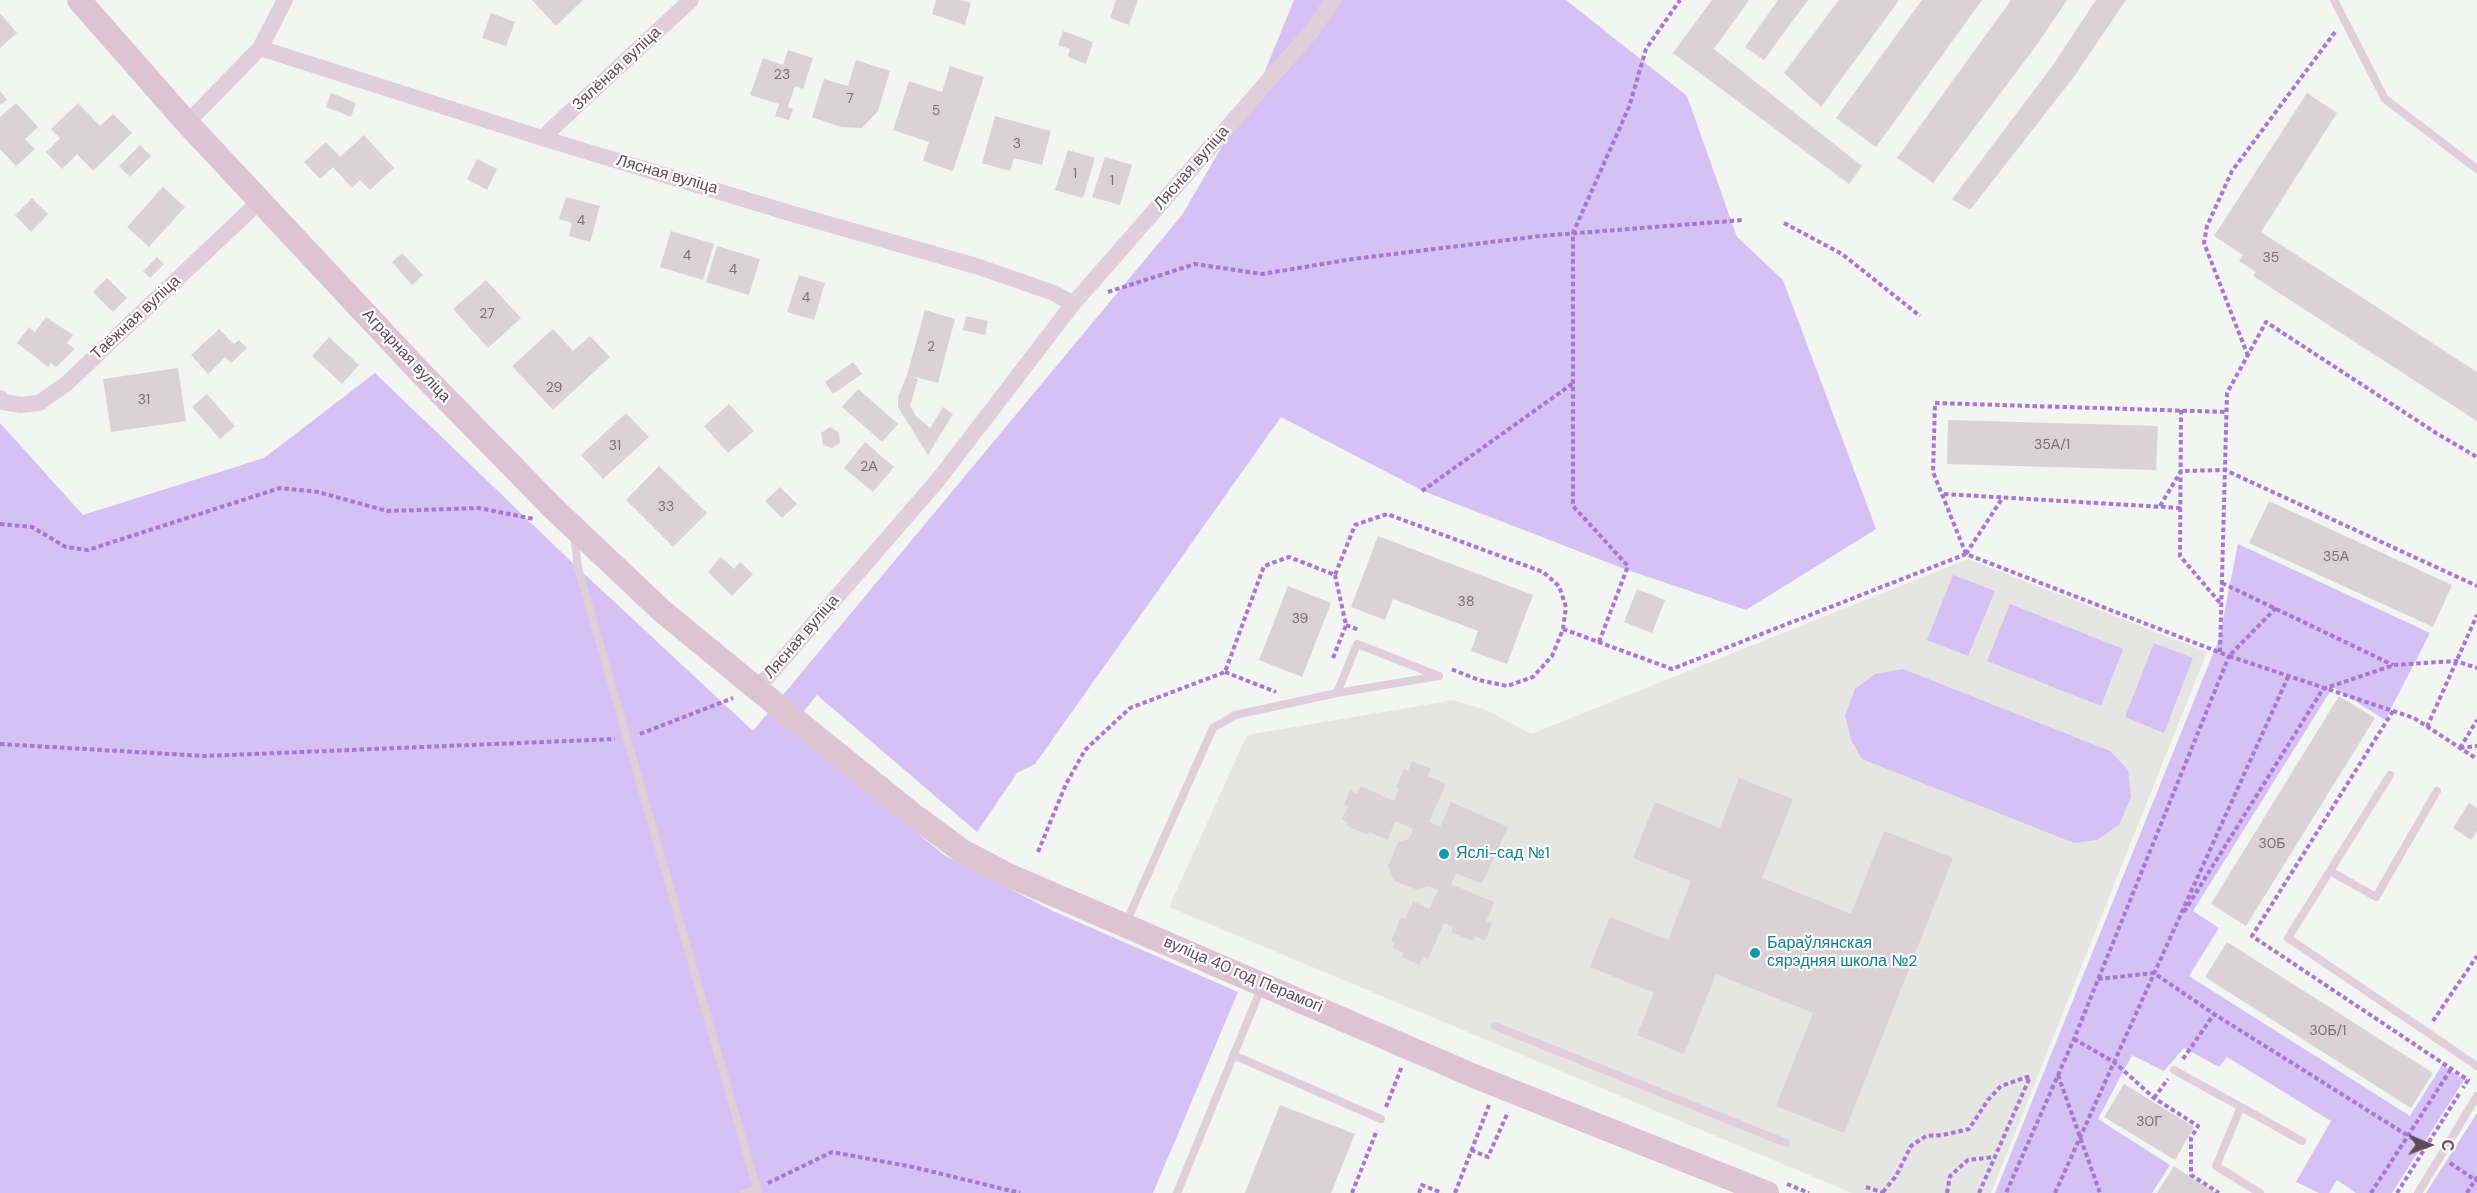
<!DOCTYPE html>
<html>
<head>
<meta charset="utf-8">
<style>
	body { margin:0 }
	#map { position:relative; width:2477px; height:1193px; overflow:hidden; background:#f3f5f3; font-family:"DM Sans",sans-serif }
	canvas { display:block }
	.north { position:absolute; left:2399px; top:1115px; width:60px; height:60px; -webkit-text-stroke:4px #fff; paint-order:stroke; rotate:91deg; font-size:16px; font-weight:700; line-height:24px; text-align:center; color:#624956 }
	.north::after { content:''; display:block; margin:auto; width:21px; height:27px; background:#624956; clip-path:polygon(50% 0,100% 100%,50% 72%,0 100%) }
</style>
</head>
<body>
<div id="map">
<canvas width="2477" height="1193"></canvas>
<div class="north">С</div>
</div>
<script>
const g = document.querySelector('canvas').getContext('2d');
g.lineJoin = 'round';
function fillPath(path, color) { g.fillStyle = color; g.fill(path, 'evenodd'); }
const toPath = rows => new Path2D(rows.map(r => 'M' + r).join(''));
function stroke(path, color, width, dash) { g.strokeStyle = color; g.lineWidth = width; g.lineCap = dash ? 'butt' : 'round'; g.setLineDash(dash || []); g.stroke(path); }
function label(font, color, halo, rows, align = 'center') {
  g.font = font + ' "DM Sans",sans-serif'; g.lineWidth = 4.5; g.setLineDash([]); g.textBaseline = 'middle'; g.strokeStyle = halo; g.fillStyle = color; for (const [text, x, y, turn = 0] of rows) {
    g.save(); g.translate(x, y); g.rotate((+turn || 0) * Math.PI / 180); g.textAlign = isNaN(turn) ? turn : align; if (halo) g.strokeText(text, 0, 0); g.fillText(text, 0, 0); g.restore();
  }
}
fillPath(toPath([
	[1968,559,2207,652,1991,1193,1852,1193,1169,907,1247,735,1453,700,1486,710,1531,734]
]), '#e5e6e4');
fillPath(toPath([
	[1294,0,1566,0,1687,96,1737,237,1783,280,1876,529,1746,610,1622,568,1423,491,1281,417,1035,764,1017,773,977,832,817,695,790,728,944,855,1053,911,1238,992,1153,1193,0,1193,0,423,83,515,264,458,375,373,578,568,753,731,1182,215,1263,76],
	[2238,544,2430,633,2385,720,2333,687,2193,911,2219,928,2189,976,2410,1116,2442,1065,2464,1080,2392,1193,2356,1193,2337,1180,2329,1193,2319,1193,2296,1182,2331,1121,2227,1057,2219,1067,2184,1048,2164,1071,2132,1055,2098,1119,2170,1165,2152,1193,1995,1193,2219,639],
	[1953,575,1995,591,1968,656,1927,640],
	[2010,604,2123,649,2101,706,1987,661],
	[2154,643,2193,658,2164,733,2125,717],
	[1903,669,2110,751,2128,770,2131,797,2119,825,2097,840,2074,843,1862,759,1851,740,1845,715,1855,689,1875,674],
	[2477,1113,2477,1193,2426,1193]
]), '#d5c1f3');
fillPath(toPath([
	[532,0,583,0,556,26],
	[936,0,960,0,971,3,965,25,932,14],
	[1116,0,1138,0,1129,25,1110,18],
	[1712,0,1749,0,1714,49,1862,166,1849,184,1673,53],
	[1778,0,1808,0,1764,60,1745,47],
	[1839,0,1899,0,1821,107,1784,73],
	[1922,0,1982,0,1876,147,1836,118],
	[2011,0,2067,0,2036,46,1933,183,1897,158],
	[2096,0,2126,0,2073,78,1970,210,1952,199,2053,65],
	[0,13,17,33,0,48],
	[491,13,515,22,506,46,482,38],
	[1063,31,1093,42,1086,64,1068,57,1070,49,1058,45],
	[788,50,813,58,803,89,795,86,788,107,793,109,789,120,775,116,779,104,750,95,763,58,783,65],
	[856,60,890,71,878,111,862,128,841,127,812,117,824,79,848,86],
	[950,66,984,77,953,171,923,161,929,142,893,130,909,81,942,92],
	[0,91,7,100,0,105],
	[331,93,356,103,351,117,326,107],
	[2307,93,2337,113,2261,232,2477,372,2477,421,2253,276,2256,272,2239,261,2243,255,2214,236],
	[16,103,38,127,25,139,35,149,16,166,0,149,0,117],
	[78,103,100,126,113,114,132,133,93,171,77,154,62,169,46,152,60,138,51,129],
	[995,116,1051,131,1042,165,1014,158,1010,171,982,163],
	[364,135,394,168,370,190,360,180,352,188,333,167,320,179,304,162,326,142,340,157],
	[140,145,151,156,130,177,119,166],
	[1068,150,1095,158,1083,198,1055,190],
	[1105,157,1132,165,1120,205,1092,197],
	[477,159,497,169,487,190,467,179],
	[163,187,185,207,149,247,127,227],
	[566,197,600,206,590,242,569,236,572,223,559,219],
	[32,198,48,214,31,232,15,215],
	[671,231,714,244,703,280,660,267],
	[717,246,760,259,749,295,706,282],
	[402,253,423,275,412,285,392,262],
	[157,257,164,264,150,278,143,271],
	[799,275,825,283,814,320,787,312],
	[107,278,127,298,113,312,93,292],
	[486,280,521,318,488,348,453,309],
	[925,310,955,319,938,383,907,375,918,379,910,406,916,416,930,428,943,407,953,414,928,455,898,407,898,397,907,375],
	[966,316,988,321,985,335,963,330],
	[46,317,73,335,67,343,75,349,56,367,51,363,48,367,17,343,29,327,35,332],
	[219,329,234,344,239,340,247,348,231,363,225,357,208,374,191,355],
	[553,329,573,351,590,336,610,357,553,410,512,366],
	[329,337,359,365,342,384,312,356],
	[853,362,862,374,833,394,825,382],
	[178,368,186,421,111,432,103,379],
	[858,389,898,424,882,442,842,407],
	[207,394,235,426,220,439,192,407],
	[729,404,754,431,728,453,704,426],
	[626,413,649,437,603,479,581,455],
	[1948,420,2158,426,2156,470,1947,464],
	[830,427,839,433,840,443,832,448,823,445,821,433],
	[865,442,894,467,873,492,844,468],
	[659,466,707,513,673,547,626,500],
	[780,487,797,504,782,518,765,501],
	[2269,501,2452,585,2433,627,2249,543],
	[1378,536,1533,595,1507,664,1471,651,1478,631,1393,599,1385,620,1351,607],
	[721,557,734,569,740,562,753,574,732,596,708,572],
	[1288,586,1331,603,1302,677,1259,660],
	[1637,589,1665,600,1652,633,1624,622],
	[2339,696,2375,718,2246,926,2211,904],
	[1412,761,1431,769,1428,776,1446,784,1429,822,1440,827,1451,802,1508,827,1482,884,1456,873,1451,884,1494,902,1486,921,1492,923,1485,941,1475,936,1472,941,1451,932,1453,927,1444,923,1428,959,1423,956,1419,965,1402,957,1404,953,1392,948,1395,942,1391,941,1401,917,1405,919,1413,901,1429,909,1438,890,1428,886,1418,890,1394,881,1388,866,1398,842,1409,839,1413,829,1395,821,1388,840,1369,832,1368,835,1347,826,1348,822,1342,819,1348,807,1344,805,1350,790,1357,794,1361,786,1394,801,1399,788,1396,787,1404,769,1408,771],
	[1739,778,1793,799,1762,878,1851,914,1884,831,1953,858,1844,1133,1776,1106,1813,1013,1716,974,1684,1054,1637,1035,1654,993,1590,967,1610,917,1668,940,1691,881,1633,858,1655,802,1720,828],
	[2469,803,2477,808,2477,831,2471,840,2453,828],
	[2227,942,2433,1073,2411,1108,2205,977],
	[2124,1084,2194,1127,2175,1160,2104,1117],
	[1280,1105,1355,1134,1331,1193,1245,1193],
	[2174,1166,2210,1190,2216,1193,2157,1193]
]), '#dad2d5');
stroke(toPath([
	[1784,223,1842,254,1920,316],
	[1108,292,1195,264,1262,274,1353,259,1540,236,1743,220],
	[2248,356,2204,243,2207,226,2232,171,2335,32],
	[2181,410,2180,556,2221,604],
	[1422,491,1572,384],
	[1944,494,2181,508],
	[2160,506,2181,471,2225,470,2477,586],
	[0,524,32,527,66,547,88,550,280,488,318,492,387,511,479,508,534,519],
	[1966,554,1933,472,1935,403,2226,412],
	[1966,554,2003,497],
	[2222,583,2393,665],
	[2276,608,2229,656,2414,718,2477,759],
	[1346,625,1359,630],
	[1563,629,1672,669,1966,554,2229,656,2074,1039,2006,1193],
	[1599,642,1628,566,1573,506,1573,233,1629,107,1646,49,1680,0],
	[2220,652,2227,393,2266,322,2436,433,2477,457],
	[1333,658,1346,625,1335,575],
	[1225,672,1276,692],
	[2393,711,2252,936,2468,1080,2463,1088],
	[2427,727,2477,615],
	[640,734,733,698],
	[0,744,205,756,615,739],
	[2460,748,2477,720],
	[2460,748,2477,746],
	[1038,852,1066,784,1085,750,1130,708,1225,672,1264,566,1289,557,1335,575,1355,525,1387,514,1543,572,1559,586,1566,607,1563,629,1552,656,1533,677,1507,686,1479,680,1451,669],
	[2184,912,2323,689,2394,665,2456,661,2477,668],
	[2098,979,2154,973,2214,1014,2426,1147],
	[2433,1021,2477,956],
	[2074,1039,2114,1062,2154,1098,2198,1126,2191,1138,2191,1175,2219,1193],
	[2183,1059,2214,1014],
	[2058,1075,2100,1193],
	[2154,1098,2168,1079],
	[1386,1107,1402,1066],
	[1471,1150,1488,1157,1508,1112],
	[2450,1163,2477,1181],
	[768,1183,832,1152,913,1167,1020,1193],
	[1787,1184,1809,1193],
	[1866,1187,1884,1193],
	[1883,1192,1896,1176,1911,1146,1926,1136,1943,1135,1969,1129,1988,1100,2001,1086,2030,1076],
	[1352,1193,1377,1130],
	[1419,1193,1422,1185,1442,1193],
	[1455,1193,1489,1105],
	[1947,1193,1950,1176,1968,1160,1994,1157],
	[1979,1193,2030,1077],
	[2055,1193,2288,677],
	[2371,1193,2451,1069],
	[2397,1193,2459,1094],
	[2467,1193,2477,1177]
]), '#a776d3', 4, [4.5, 3]);
stroke(toPath([
	[2334,0,2385,99,2477,169],
	[574,535,578,568,758,1193],
	[1337,693,1357,644,1439,676],
	[2390,775,2288,938,2477,1066],
	[2330,871,2376,897,2437,791],
	[1125,925,1213,728,1235,715,1337,693,1439,676],
	[1495,1026,1786,1143],
	[1233,1055,1381,1119],
	[2174,1070,2241,1107,2216,1166,2260,1193],
	[2241,1107,2302,1141],
	[744,1193,756,1189],
	[1177,1193,1262,986],
	[2418,1193,2477,1096]
]), '#e0ced8', 8);
stroke(toPath([
	[260,48,542,138,793,214,976,266,1054,293,1073,304],
	[187,123,260,48,285,0],
	[542,138,691,0],
	[0,398,3,402,21,405,39,403,66,384,260,201],
	[757,689,938,480,1073,304,1310,33,1333,0]
]), '#e0ced8', 16);
stroke(toPath([
	[79,0,187,123,420,372,554,509,662,611,757,689,916,817,962,851,1008,875,1474,1076,1767,1193]
]), '#dcc5d0', 24);
for (const [x, y, r, color] of [
	[1444,854,6,"#0f9aa8"],
	[1755,953,6,"#0f9aa8"]
]) { const dot = new Path2D(); dot.arc(x, y, r, 0, 2 * Math.PI); g.fillStyle = color; g.fill(dot); stroke(dot, '#fff', 2); }
label('14px', '#806b76', null, [
	["23",782,75],
	["7",850,99],
	["5",936,111],
	["3",1017,144],
	["1",1075,174],
	["1",1112,181],
	["4",581,221],
	["4",687,256],
	["35",2271,258],
	["4",733,270],
	["4",806,298],
	["27",487,314],
	["2",931,347],
	["29",554,388],
	["31",144,400],
	["35А/1",2052,445],
	["31",615,446],
	["2А",869,467],
	["33",666,507],
	["35А",2336,557],
	["38",1466,602],
	["39",1300,619],
	["30Б",2272,844],
	["30Б/1",2328,1031],
	["30Г",2149,1122]
]);
label('16px', '#624956', '#fff', [
	["Зялёная вуліца",617,69,-43],
	["Лясная вуліца",1192,168,-49],
	["Лясная вуліца",667,175,16],
	["Таёжная вуліца",136,318,-43],
	["Аграрная вуліца",406,356,47],
	["Лясная вуліца",802,637,-49],
	["вуліца 40 год Перамогі",1243,975,23]
]);
label('16px', '#0d838f', '#fff', [
	["Яслі-сад №1",1456,854],
	["Бараўлянская",1767,944],
	["сярэдняя школа №2",1767,962]
], 'left');
</script>
</body>
</html>
